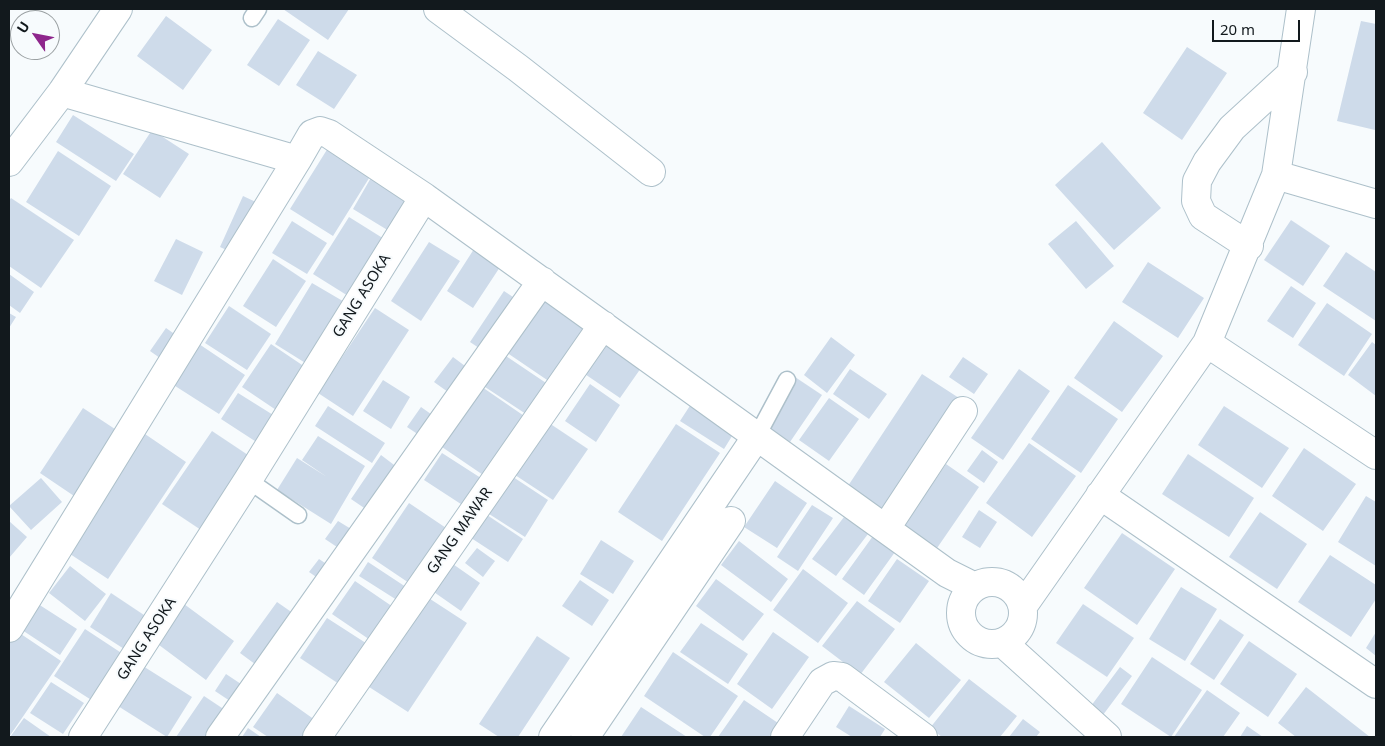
<!DOCTYPE html>
<html>
<head>
<meta charset="utf-8">
<style>
	body { margin:0 }
	#map { position:relative; width:1385px; height:746px; overflow:hidden; background:#f7fbfd; font-family:"Noto Sans",sans-serif }
	canvas { display:block }
	.frame { position:absolute; inset:0; border:10px solid #12191d; pointer-events:none }
	.north { position:absolute; left:10px; top:10px; width:50px; height:50px; box-sizing:border-box; background:#f7fbfd; border:1px solid #9ba1a3; border-radius:50%; rotate:303deg; font-size:14px; font-weight:700; line-height:20px; text-align:center; color:#12191d }
	.north::after { content:''; display:block; margin:auto; width:18px; height:22px; background:#8e268c; clip-path:polygon(50% 0,100% 100%,50% 72%,0 100%) }
	.scale { position:absolute; left:1212px; top:20px; width:88px; height:22px; box-sizing:border-box; border:2px solid #12191d; border-top:0; padding-left:6px; font-size:15px; line-height:18px; white-space:nowrap; color:#12191d; -webkit-text-stroke:4px #f7fbfd; paint-order:stroke }
</style>
</head>
<body>
<div id="map">
<canvas width="1385" height="746"></canvas>
<div class="frame"></div>
<div class="north">U</div>
<div class="scale">20 m</div>
</div>
<script>
const g = document.querySelector('canvas').getContext('2d');
g.lineJoin = 'round';
function fillPath(path, color) { g.fillStyle = color; g.fill(path, 'evenodd'); }
const toPath = rows => new Path2D(rows.map(r => 'M' + r).join(''));
function stroke(path, color, width, dash) { g.strokeStyle = color; g.lineWidth = width; g.lineCap = dash ? 'butt' : 'round'; g.setLineDash(dash || []); g.stroke(path); }
function label(font, color, halo, rows, align = 'center') {
  g.font = font + ' "Noto Sans",sans-serif'; g.lineWidth = 4; g.setLineDash([]); g.textBaseline = 'middle'; g.strokeStyle = halo; g.fillStyle = color; for (const [text, x, y, turn = 0] of rows) {
    g.save(); g.translate(x, y); g.rotate((+turn || 0) * Math.PI / 180); g.textAlign = isNaN(turn) ? turn : align; if (halo) g.strokeText(text, 0, 0); g.fillText(text, 0, 0); g.restore();
  }
}
fillPath(toPath([
	[283,9,349,9,328,40],
	[166,16,212,50,183,90,137,56],
	[278,19,310,40,279,86,247,65],
	[1361,21,1376,24,1375,130,1337,121],
	[1187,47,1227,73,1182,140,1143,113],
	[318,51,357,75,334,109,296,85],
	[73,115,134,154,116,181,56,142],
	[152,130,189,154,160,198,123,174],
	[1102,142,1161,208,1114,250,1055,185],
	[328,148,371,175,333,236,290,209],
	[58,151,111,186,79,236,26,202],
	[372,176,414,202,394,234,353,209],
	[243,196,258,203,235,254,220,247],
	[11,198,74,240,41,288,9,266,9,201],
	[349,217,389,242,353,299,313,274],
	[1291,220,1330,246,1303,286,1264,260],
	[292,221,327,243,307,274,272,253],
	[1076,221,1114,266,1086,289,1048,244],
	[176,239,203,252,182,295,154,281],
	[429,242,460,261,421,321,391,301],
	[474,249,500,267,473,308,447,291],
	[1346,252,1376,272,1376,321,1323,286],
	[273,259,306,281,276,327,243,306],
	[1148,262,1204,298,1178,338,1122,302],
	[9,274,34,292,20,313,9,305],
	[312,283,353,307,315,369,275,344],
	[1291,286,1316,303,1293,338,1267,321],
	[540,290,593,327,553,384,500,348],
	[504,291,522,303,488,354,470,342],
	[1327,303,1372,334,1344,376,1298,345],
	[229,306,271,334,247,370,205,343],
	[375,308,409,330,353,416,318,393],
	[9,313,16,317,9,328],
	[1114,321,1163,356,1122,412,1074,378],
	[166,328,183,340,167,363,150,351],
	[831,337,855,355,827,393,804,375],
	[597,338,641,368,620,398,576,368],
	[1372,342,1376,345,1376,396,1348,375],
	[199,344,245,375,219,414,172,384],
	[271,344,311,371,282,414,242,387],
	[503,354,549,385,529,416,482,385],
	[453,357,473,372,455,397,434,382],
	[963,357,988,374,974,394,949,377],
	[850,369,887,394,869,419,833,394],
	[1019,369,1050,391,1003,460,971,438],
	[922,374,959,398,881,517,844,492],
	[795,377,822,395,790,442,764,424],
	[383,380,410,397,391,429,363,411],
	[590,384,620,405,596,442,565,421],
	[1068,385,1118,419,1081,473,1031,439],
	[482,387,530,420,489,479,442,447],
	[238,393,278,418,261,445,221,419],
	[829,398,859,419,829,461,799,440],
	[693,401,737,428,724,449,680,421],
	[328,406,385,443,372,463,315,426],
	[1224,406,1289,448,1262,488,1198,445],
	[421,407,438,419,425,439,407,427],
	[83,408,121,433,77,498,40,473],
	[546,421,588,449,553,500,512,473],
	[676,424,720,453,662,541,618,512],
	[212,431,254,459,204,532,162,504],
	[145,434,186,462,108,579,67,552],
	[318,436,365,466,331,524,277,490,297,458,327,477,302,460],
	[1029,443,1076,476,1032,537,986,503],
	[1304,448,1356,484,1323,531,1272,496],
	[982,450,998,462,984,483,967,471],
	[442,453,484,480,467,508,424,480],
	[1188,454,1254,498,1229,537,1162,494],
	[381,455,402,471,373,514,351,499],
	[946,464,979,487,935,551,902,528],
	[510,475,548,500,525,537,486,512],
	[41,478,62,502,31,530,9,506],
	[775,481,807,503,777,548,744,527],
	[1366,496,1376,502,1376,566,1338,542],
	[409,503,452,532,415,587,372,558],
	[812,505,833,518,798,571,777,557],
	[979,510,997,522,980,548,962,537],
	[1260,512,1307,544,1277,589,1229,557],
	[484,513,523,539,508,562,468,536],
	[844,517,868,534,836,576,812,559],
	[9,521,27,537,9,558],
	[338,521,356,532,343,551,325,539],
	[1122,533,1175,569,1137,625,1084,588],
	[873,536,895,552,864,595,842,579],
	[601,540,634,561,613,594,580,574],
	[739,541,788,579,771,602,721,565],
	[477,548,495,561,483,577,465,563],
	[1330,555,1376,585,1376,599,1351,637,1298,602],
	[319,559,334,569,325,583,309,572],
	[897,559,929,581,900,623,868,601],
	[368,562,409,589,400,602,359,576],
	[450,562,480,583,461,611,431,590],
	[70,566,106,594,85,621,49,593],
	[803,569,848,603,818,643,773,610],
	[716,579,764,614,743,641,696,606],
	[580,580,609,600,592,626,562,606],
	[355,581,399,611,376,644,332,614],
	[1181,587,1217,609,1185,661,1149,639],
	[111,593,156,623,135,656,90,627],
	[424,595,467,623,408,712,366,685],
	[857,601,895,629,860,675,822,646],
	[35,602,77,629,60,655,19,628],
	[277,602,300,618,263,670,240,653],
	[184,604,234,641,206,680,155,642],
	[1083,604,1134,638,1107,677,1056,643],
	[327,618,372,647,345,688,300,658],
	[1220,619,1244,635,1214,680,1190,664],
	[701,623,748,654,728,684,680,652],
	[85,629,126,656,96,703,54,676],
	[15,630,61,661,9,737,9,640],
	[773,632,809,657,772,709,737,684],
	[1376,632,1376,656,1366,648],
	[537,636,570,658,518,737,499,737,479,724],
	[1249,641,1297,674,1268,717,1220,684],
	[916,643,961,680,929,718,884,682],
	[673,652,738,696,710,737,705,737,644,696],
	[1152,657,1202,690,1171,737,1121,704],
	[135,661,192,697,167,737,110,701],
	[1120,667,1132,676,1100,719,1088,710],
	[226,674,247,688,236,705,215,691],
	[969,679,1017,716,1000,737,942,737,930,728],
	[51,682,84,703,63,734,30,713],
	[1306,687,1370,737,1296,737,1278,723],
	[1207,690,1240,713,1223,737,1174,737],
	[277,693,315,720,303,737,268,737,253,727],
	[204,696,234,716,219,737,176,737],
	[744,700,778,723,769,737,718,737],
	[849,706,885,729,880,737,852,737,836,727],
	[641,707,687,737,621,737],
	[24,718,51,737,10,737],
	[1023,719,1040,732,1036,737,1009,737],
	[1247,726,1263,737,1240,737],
	[248,728,261,737,242,737]
]), '#cedbea');
const lane = toPath([
	[252,18,258,9],
	[757,436,787,380],
	[248,480,298,515]
]);
const street = toPath([
	[438,9,518,68,651,172],
	[62,92,297,160,312,134,320,131,329,134,424,197,947,573,975,587],
	[9,162,62,92,118,9],
	[1276,175,1376,204],
	[1249,246,1203,216,1196,201,1197,181,1207,162,1232,128,1293,72],
	[1207,343,1376,455],
	[1100,495,1376,684],
	[886,528,963,411],
	'961 613a31 31 0 1 1 62 0a31 31 0 1 1-62 0Z',
	[1023,606,1207,343,1276,175,1301,9],
	[9,628,297,160],
	[1003,643,1107,737],
	[83,737,248,480,424,197],
	[220,737,542,281],
	[317,737,603,325],
	[553,737,757,436],
	[585,737,731,521],
	[785,737,822,682,833,676,842,677,923,737]
]);
stroke(lane, '#adc0ca', 19);
stroke(street, '#adc0ca', 30);
stroke(lane, '#fff', 16);
stroke(street, '#fff', 28);
label('15px', '#12191d', '#f7fbfd', [
	["GANG ASOKA",362,296,-58],
	["GANG MAWAR",460,531,-55],
	["GANG ASOKA",147,639,-57]
]);
</script>
</body>
</html>
